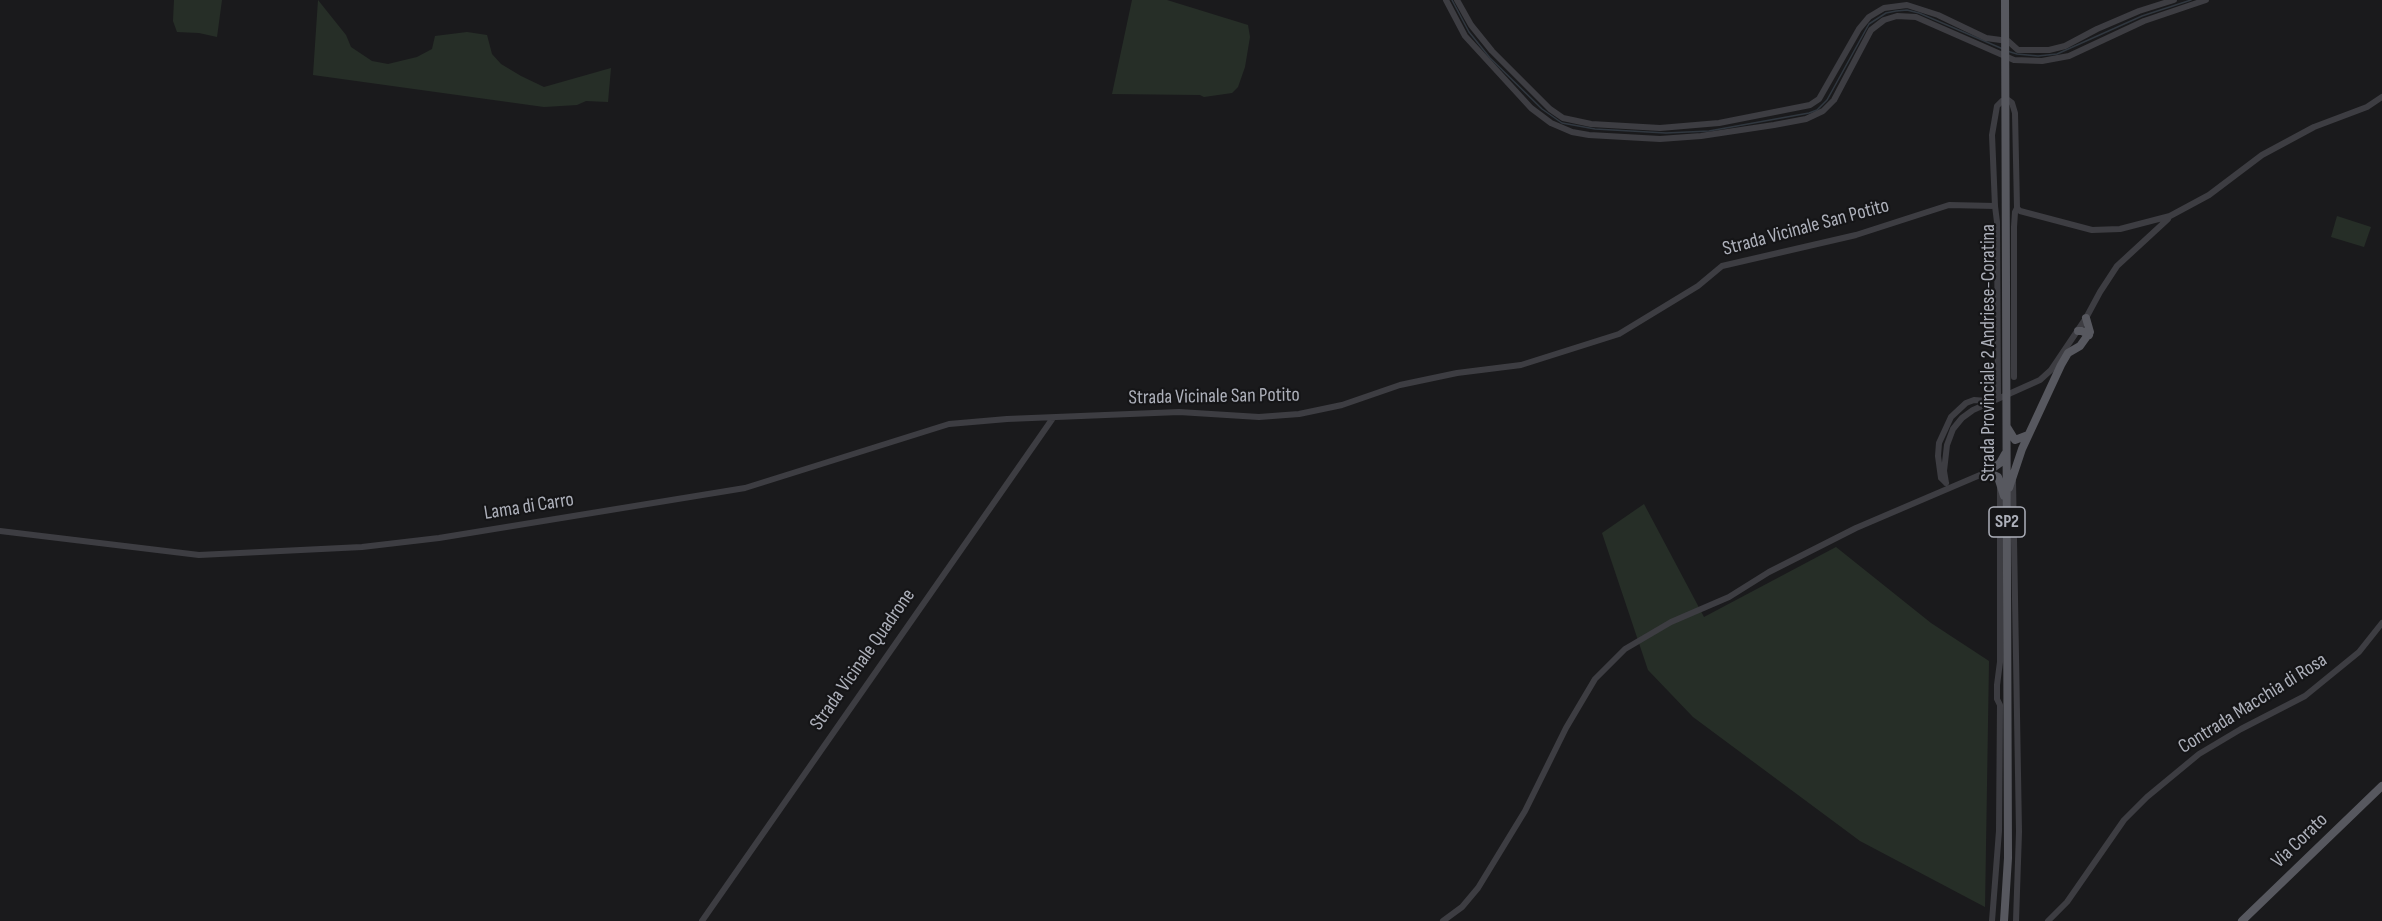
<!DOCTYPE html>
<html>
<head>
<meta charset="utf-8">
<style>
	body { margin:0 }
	canvas { display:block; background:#1a1a1c }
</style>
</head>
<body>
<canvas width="2382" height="921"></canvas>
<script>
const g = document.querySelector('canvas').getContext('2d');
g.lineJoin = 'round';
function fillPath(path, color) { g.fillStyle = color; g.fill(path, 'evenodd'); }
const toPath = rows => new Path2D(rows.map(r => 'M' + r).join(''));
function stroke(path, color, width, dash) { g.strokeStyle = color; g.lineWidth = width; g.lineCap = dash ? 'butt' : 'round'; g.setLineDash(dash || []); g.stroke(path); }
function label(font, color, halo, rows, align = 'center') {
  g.font = font + ' "Sofia Sans Condensed",sans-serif'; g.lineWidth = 4.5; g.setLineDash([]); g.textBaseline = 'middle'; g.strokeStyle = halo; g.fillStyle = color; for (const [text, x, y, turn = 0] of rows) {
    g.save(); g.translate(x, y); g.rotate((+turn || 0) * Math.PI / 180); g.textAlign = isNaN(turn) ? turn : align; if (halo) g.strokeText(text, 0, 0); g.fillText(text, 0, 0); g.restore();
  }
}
fillPath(toPath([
	[174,0,222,0,217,37,199,33,177,32,173,21],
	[318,0,346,35,351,47,372,61,388,64,417,57,432,49,435,36,467,32,487,35,492,54,501,64,521,76,544,87,611,68,608,102,586,101,577,105,544,107,313,75],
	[1132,0,1167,0,1248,25,1250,37,1245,67,1238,87,1232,93,1204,97,1200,95,1112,94],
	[2337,216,2371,227,2364,247,2331,237],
	[1644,504,1704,617,1836,547,1931,623,1989,661,1985,907,1860,841,1693,717,1648,670,1602,533]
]), '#262e27');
stroke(toPath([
	[1452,0,1469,32,1490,58,1542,109,1562,123,1595,129,1666,133,1709,131,1809,113,1817,110,1827,100,1869,24,1886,13,1896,11,1907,10,1919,13,2003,49],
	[2007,51,2017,54,2038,56,2057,54,2142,16,2191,0]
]), '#30373f', 1.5);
stroke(toPath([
	[1446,0,1465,36,1531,108,1551,123,1572,132,1589,135,1660,139,1701,136,1774,125,1806,119,1823,111,1834,100,1871,30,1884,20,1897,16,1916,17,2014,60,2042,61,2069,56,2144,21,2206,0],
	[1457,0,1471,25,1492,51,1550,109,1563,118,1591,124,1660,128,1719,123,1810,105,1819,99,1859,29,1869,17,1884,8,1907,5,1938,15,1986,38,2008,41,2018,50,2049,50,2065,46,2097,29,2139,11,2174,0],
	[2014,377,2014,227,2015,212,2017,208],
	[2013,481,2019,832,2016,921],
	[1946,483,1944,471,1947,445,1953,429,1962,418,1973,410,2040,380,2051,370,2086,318,2100,292,2117,266,2168,219],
	[1946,483,1941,478,1938,456,1939,443,1951,417,1966,403,1974,400,1987,401,1998,394,1997,222,1995,206],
	[0,531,199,555,362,547,439,538,745,488,949,424,1007,419,1179,412,1259,417,1299,414,1342,405,1400,385,1457,373,1521,365,1619,334,1698,286,1722,266,1856,235,1949,205,1995,206,1992,135,1997,106,2002,101,2008,100,2012,103,2015,113,2017,208,2020,211,2092,230,2120,229,2170,216,2209,195,2262,155,2314,127,2367,107,2382,97],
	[702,921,1053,418],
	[1443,921,1462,907,1478,888,1525,811,1566,728,1595,679,1625,649,1671,622,1729,597,1769,572,1856,528,1987,472],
	[1992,921,1999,831,2000,705,1997,699,1997,685,2000,662,2000,488],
	[2048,921,2067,902,2124,820,2147,797,2199,754,2241,729,2305,696,2359,652,2382,623]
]), '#3d3d42', 6);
stroke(toPath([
	[2078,331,2082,331,2089,335],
	[2007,427,2015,440,2028,435],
	[1987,472,1998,477,2004,496],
	[1987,472,2000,463,2005,454],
	[2009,488,2022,449,2061,365,2068,353,2080,346,2090,332,2086,318],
	[2004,921,2008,858,2005,0],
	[2242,921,2382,786]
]), '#57585f', 8);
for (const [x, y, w] of [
	[2007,522,36]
]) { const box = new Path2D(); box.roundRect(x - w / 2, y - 15, w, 30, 4.5); g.fillStyle = '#151517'; g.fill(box); stroke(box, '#adb0ba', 1.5); }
label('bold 18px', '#adb0ba', null, [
	["SP2",2007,522]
]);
label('20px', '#adb0ba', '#151517', [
	["Strada Vicinale San Potito",1806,228,-15],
	["Strada Provinciale 2 Andriese-Coratina",1989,353,-90],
	["Strada Vicinale San Potito",1214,397,-1],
	["Lama di Carro",529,507,-9],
	["Strada Vicinale Quadrone",863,660,-55],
	["Contrada Macchia di Rosa",2253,704,-32],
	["Via Corato",2300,841,-44]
]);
</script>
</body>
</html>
